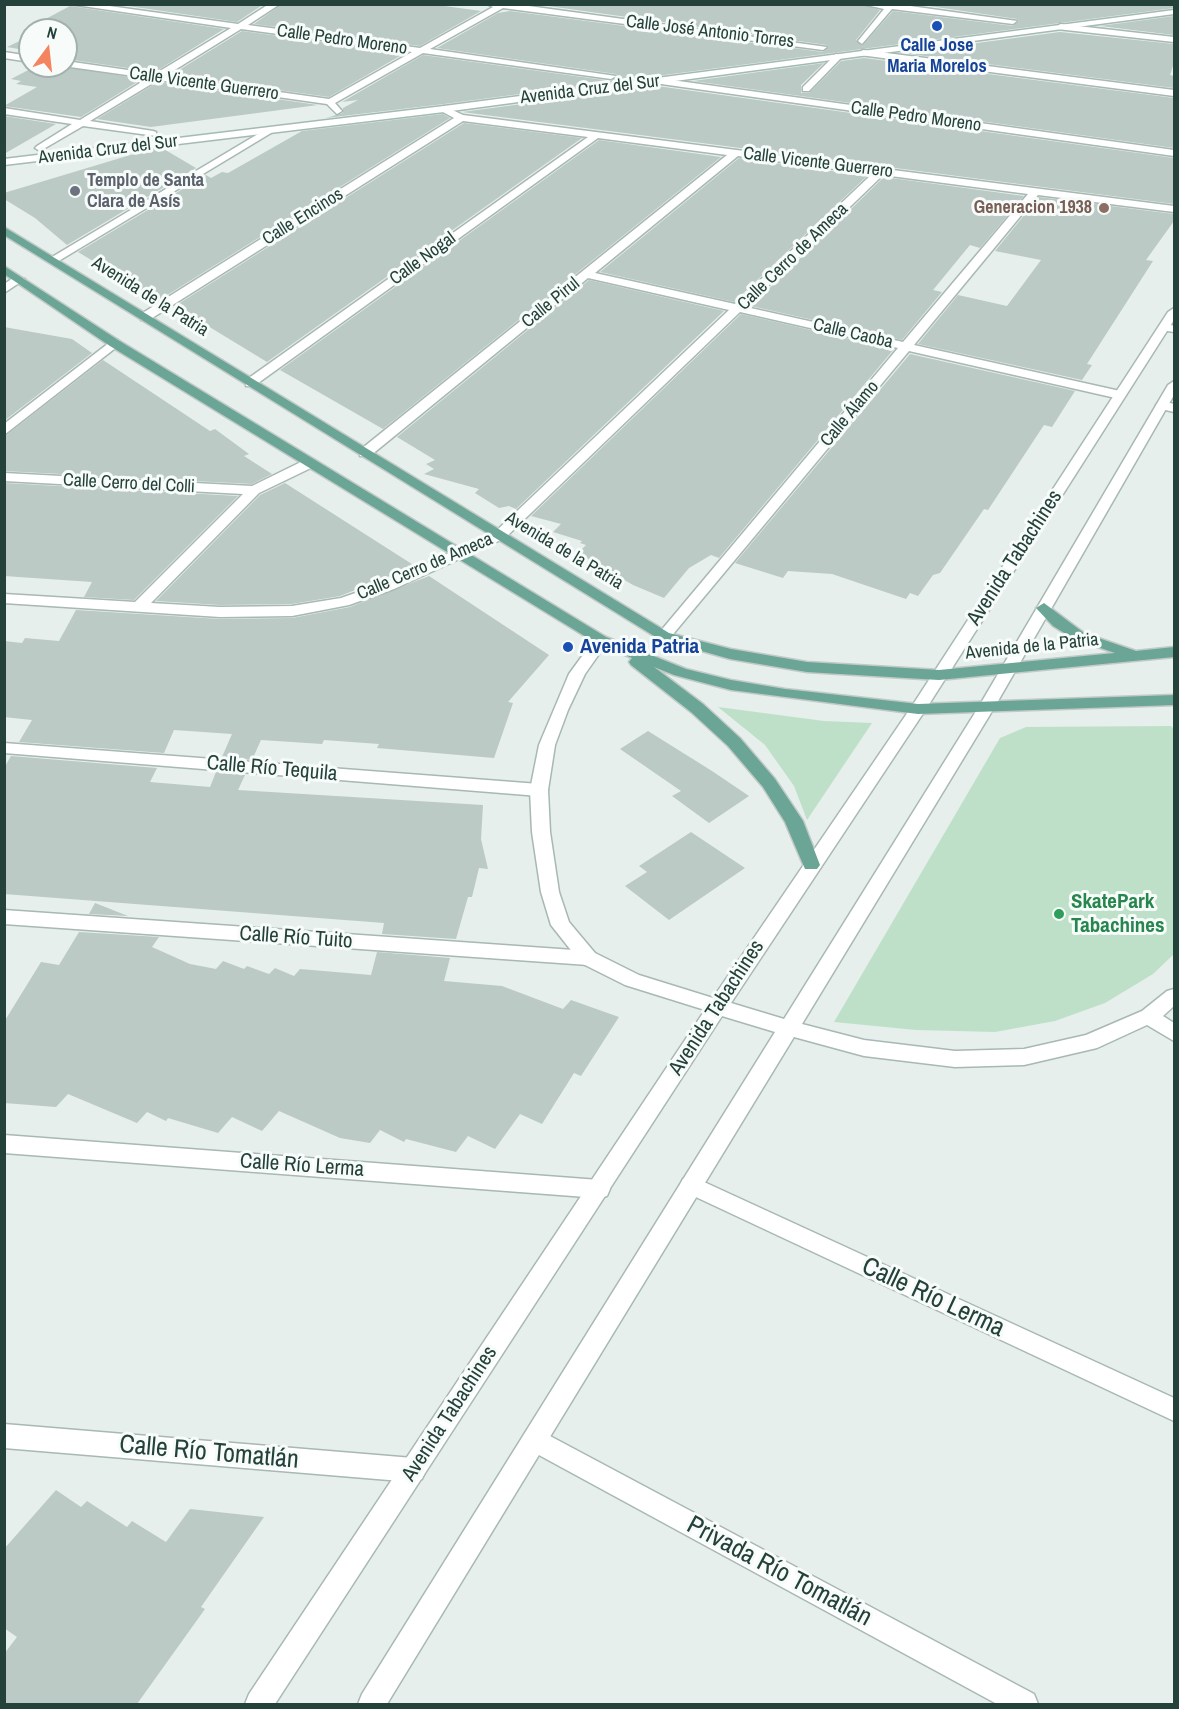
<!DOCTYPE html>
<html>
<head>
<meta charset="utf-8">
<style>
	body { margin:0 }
	#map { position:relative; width:1179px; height:1709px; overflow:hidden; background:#e6efeb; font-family:"Archivo Narrow",sans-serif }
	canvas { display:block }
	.frame { position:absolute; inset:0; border:6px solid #24423a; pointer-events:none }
	.north { position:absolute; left:18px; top:18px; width:60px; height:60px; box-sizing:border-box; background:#f7fbf9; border:2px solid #a3b1ad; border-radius:50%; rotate:15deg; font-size:16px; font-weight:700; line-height:24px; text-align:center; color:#24423a }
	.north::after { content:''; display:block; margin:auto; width:21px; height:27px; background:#f4845f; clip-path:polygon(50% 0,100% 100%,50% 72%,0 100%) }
</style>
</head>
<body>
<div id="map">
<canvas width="1179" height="1709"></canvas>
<div class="frame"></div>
<div class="north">N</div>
</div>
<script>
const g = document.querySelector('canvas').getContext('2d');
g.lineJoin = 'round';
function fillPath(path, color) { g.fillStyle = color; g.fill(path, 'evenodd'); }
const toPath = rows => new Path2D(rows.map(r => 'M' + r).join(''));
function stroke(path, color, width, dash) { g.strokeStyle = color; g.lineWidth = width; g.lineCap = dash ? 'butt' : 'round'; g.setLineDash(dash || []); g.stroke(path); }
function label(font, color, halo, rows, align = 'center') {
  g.font = font + ' "Archivo Narrow",sans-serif'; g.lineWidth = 6; g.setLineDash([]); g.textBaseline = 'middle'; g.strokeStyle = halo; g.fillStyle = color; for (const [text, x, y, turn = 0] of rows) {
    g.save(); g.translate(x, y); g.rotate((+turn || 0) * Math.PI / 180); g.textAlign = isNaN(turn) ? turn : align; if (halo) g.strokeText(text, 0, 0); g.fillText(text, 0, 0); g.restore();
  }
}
fillPath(toPath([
	[718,707,824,721,872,723,807,820,794,786,765,745],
	[1171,726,1174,729,1174,954,1153,974,1105,1003,1055,1021,995,1032,916,1030,834,1022,1000,738,1026,727]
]), '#bfe0c8');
fillPath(toPath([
	[115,4,264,4,237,22],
	[282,4,430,4,481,11,420,46,254,24],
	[534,4,860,4,880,10,856,40,862,46,893,11,1013,26,1019,21,1017,19,916,4,1174,4,1174,8,444,104,326,118,343,113,343,108,358,100,342,102,423,55,611,81,618,76,616,74,437,48,498,13,510,11,823,52,829,47,827,45],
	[70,6,224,29,155,72,66,59,66,30,25,30],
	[1174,16,1174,35,1100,26],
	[242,31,405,53,329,97,171,75],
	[1060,32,1174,44,1174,63,1170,75,1174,76,1174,88,902,53],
	[30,36,30,51,7,47],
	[864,58,1174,98,1174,148,693,81,824,63,801,85,801,93,809,93,841,61],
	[36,66,61,66,142,79,81,117,4,106,37,87,16,84,21,81,11,79],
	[158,82,318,105,151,127,97,119],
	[657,86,1174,158,1174,204,462,112],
	[443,114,450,118,161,299,154,294,151,296,78,252,206,175,211,178,222,172,228,173,302,131],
	[4,116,56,124,4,154],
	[464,123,582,138,267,362,175,306],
	[599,140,721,157,383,429,280,370],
	[162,148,196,168,67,245,35,218,4,199,4,193,147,150],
	[739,158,867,176,734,302,600,272],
	[884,177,1024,196,980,248,970,245,933,290,942,292,902,340,751,306],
	[1039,197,1174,214,1174,221,1146,260,1153,261,1087,364,1092,365,1082,380,918,344,958,295,1007,306,1041,260,995,251],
	[589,280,724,311,516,509,509,506,499,508,475,493,479,489,424,474,434,469,426,464,435,460,397,437],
	[741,314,894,349,719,558,711,555,689,568,664,598,633,585,578,553,586,545,580,543,582,541,553,532,561,524,531,516],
	[4,327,72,339,92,353,4,421],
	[910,354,1075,391,1052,427,1044,425,988,510,984,509,940,573,933,575,918,596,910,593,906,599,832,574,788,571,783,578,735,563],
	[103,360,210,431,215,429,249,454,244,456,272,474,252,484,4,471,4,437],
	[4,483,238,496,134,600,84,597,92,582,4,576],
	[285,483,415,566,340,596,292,604,220,605,156,601,260,495],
	[429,576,549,655,508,702,513,703,494,758,377,748,379,744,324,740,322,744,261,740,252,760,222,757,232,734,174,730,164,753,19,742,32,720,4,717,4,641,22,643,25,638,59,641,76,610,220,619,292,618,350,607],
	[648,731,712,771,749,796,709,823,672,796,681,791,620,749],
	[11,756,157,768,150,782,210,787,216,772,245,775,238,790,483,805,481,839,488,869,479,868,472,897,468,897,456,939,382,934,384,923,4,894,4,768],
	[691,832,745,868,669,920,625,886,647,872,639,866],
	[95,903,128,916,89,914],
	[79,932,159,937,152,947,190,964,216,969,223,961,244,969,247,966,269,974,275,968,294,976,300,969,371,975,377,952,450,958,444,981,502,986,563,1009,571,1000,619,1017,581,1076,574,1073,542,1124,520,1114,495,1149,468,1136,456,1152,406,1139,404,1142,380,1130,370,1143,340,1138,279,1111,262,1131,232,1117,218,1133,168,1118,166,1121,147,1112,137,1123,68,1094,56,1107,4,1103,4,1022,41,962,59,965],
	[56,1490,81,1507,87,1501,127,1527,132,1521,166,1542,190,1509,264,1517,201,1607,205,1609,137,1704,4,1704,4,1654,17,1637,4,1628,4,1549]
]), '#bbcac4');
const minor = toPath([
	[69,4,95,4,238,24,269,4,280,4,248,25,420,48,493,7,487,4,514,4,827,47,823,50,503,8,430,49,616,76,611,79,423,53,335,103,342,111,337,114,327,104,158,80,90,121,153,131,156,132,156,136,83,126,40,151,35,148,37,146,72,124,4,114,4,108,80,120,148,78,63,66,66,66,66,61,155,74,231,28,69,4],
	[241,29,412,52,329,99,165,76,241,29],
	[862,4,896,4,1017,21,1013,24,892,9,862,44,858,41,884,9,862,4],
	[1060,24,1174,37,1174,42,1057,29,1060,24],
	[863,50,1174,90,1174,96,860,55,859,53,863,50],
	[4,52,30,56,30,62,4,58,4,52],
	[836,54,843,56,809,91,803,91,803,87,836,54],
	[657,78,1174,150,1174,156,654,83,652,81,657,78],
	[444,106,463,115,1174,206,1174,212,1038,195,914,345,1120,391,1126,395,1120,399,909,351,669,639,664,641,656,636,659,633,898,348,740,312,505,538,394,589,349,605,292,616,220,617,4,603,4,594,135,602,243,494,4,481,4,473,252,486,305,460,315,460,315,466,259,493,151,603,220,607,292,606,341,598,384,583,495,532,729,310,588,278,370,456,360,456,360,450,727,155,598,138,254,386,246,386,246,380,588,137,463,121,149,320,141,320,141,314,454,118,441,111,439,109,444,106],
	[738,156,872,174,735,304,595,273,738,156],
	[883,175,1028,194,903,342,746,307,883,175],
	[268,128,273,131,271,133,57,262,47,260,268,128],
	[15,277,25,279,4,293,4,284,15,277],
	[1165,323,1174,326,1174,332,1161,330,1161,324,1165,323],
	[114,339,118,340,118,346,4,435,4,424,114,339],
	[1162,401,1174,404,1174,412,1157,408,1156,405,1162,401],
	[4,743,539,784,548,790,539,796,4,753,4,743],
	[4,910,588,951,595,953,598,958,595,963,588,965,4,924,4,910],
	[4,1135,599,1180,607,1182,610,1189,607,1196,599,1198,4,1153,4,1135],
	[691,1176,1174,1398,1174,1421,683,1191,680,1185,683,1179,691,1176],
	[4,1424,413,1458,422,1461,426,1470,422,1479,413,1482,4,1448,4,1424],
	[535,1428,1034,1694,1038,1704,997,1704,526,1448,523,1440,526,1432,535,1428]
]);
const tertiary = toPath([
	[1174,308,1174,320,926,709,731,1003,784,1019,978,708,1168,385,1174,381,1174,395,994,708,802,1024,864,1040,955,1051,1024,1049,1086,1035,1142,1011,1167,991,1174,989,1174,1006,1163,1016,1174,1023,1174,1041,1147,1025,1097,1048,1024,1065,955,1067,864,1056,794,1037,387,1704,358,1704,362,1694,775,1032,722,1016,275,1704,245,1704,249,1694,705,1010,625,985,581,963,551,925,541,892,532,832,530,790,539,745,569,674,596,637,606,637,609,640,585,674,568,710,555,745,548,790,550,832,559,892,569,922,595,953,639,975,713,998,912,706,1168,312,1174,308]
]);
const secondary = toPath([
	[1174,10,1174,14,444,112,4,165,4,159,444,106,1174,10]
]);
const primary = toPath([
	[4,227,669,633,731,649,807,662,939,670,1115,653,1074,639,1053,626,1036,608,1044,603,1084,633,1136,651,1174,647,1174,657,939,680,807,672,730,659,659,639,4,235,4,227],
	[4,266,118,340,606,637,686,669,731,680,785,689,918,704,1174,695,1174,705,918,714,731,690,674,675,654,667,703,704,740,738,775,779,803,821,820,865,817,869,805,869,785,822,763,787,728,746,691,712,631,665,629,662,632,658,596,643,110,346,4,274,4,266]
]);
stroke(minor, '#a8b8b2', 3);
stroke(tertiary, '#a8b8b2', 3);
stroke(secondary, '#a4bbb3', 3);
stroke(primary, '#c2cac8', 3);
fillPath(minor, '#fff');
fillPath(tertiary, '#fff');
fillPath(secondary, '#fff');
fillPath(primary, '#6aa596');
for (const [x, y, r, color] of [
	[937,26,6,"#1a4fb4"],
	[75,191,6,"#6b7280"],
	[1104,208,6,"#8d6e63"],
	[568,647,6,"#1a4fb4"],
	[1059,914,6,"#2e9e5b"]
]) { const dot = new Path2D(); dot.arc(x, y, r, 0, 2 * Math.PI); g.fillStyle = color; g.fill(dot); stroke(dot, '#f7fbf9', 2); }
label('18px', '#24423a', '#f7fbf9', [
	["Calle José Antonio Torres",710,32,7],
	["Calle Pedro Moreno",342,40,8],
	["Calle Vicente Guerrero",204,84,8],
	["Avenida Cruz del Sur",590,90,-7],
	["Calle Pedro Moreno",916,117,8],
	["Avenida Cruz del Sur",108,150,-7],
	["Calle Vicente Guerrero",818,163,7],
	["Calle Encinos",303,217,-32],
	["Calle Cerro de Ameca",793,257,-44],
	["Calle Nogal",423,259,-36],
	["Avenida de la Patria",150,297,32],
	["Calle Pirul",551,303,-39],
	["Calle Caoba",853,334,13],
	["Calle Álamo",850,414,-50],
	["Calle Cerro del Colli",129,484,3],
	["Avenida de la Patria",564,551,31],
	["Calle Cerro de Ameca",425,567,-23],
	["Avenida de la Patria",1032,647,-6]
]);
label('bold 18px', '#164399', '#f7fbf9', [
	["Calle Jose",937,46],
	["Maria Morelos",937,67]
]);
label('bold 18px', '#5b616d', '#f7fbf9', [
	["Templo de Santa",87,181],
	["Clara de Asís",87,202]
], 'left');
label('bold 18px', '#785e54', '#f7fbf9', [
	["Generacion 1938",1092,208]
], 'right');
label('21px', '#24423a', '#f7fbf9', [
	["Avenida Tabachines",1015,558,-57],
	["Calle Río Tequila",272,769,5],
	["Calle Río Tuito",296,938,4],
	["Avenida Tabachines",717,1008,-57],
	["Calle Río Lerma",302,1166,4],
	["Avenida Tabachines",450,1414,-57]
]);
label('bold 21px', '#164399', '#f7fbf9', [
	["Avenida Patria",580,647]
], 'left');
label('bold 21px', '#27864d', '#f7fbf9', [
	["SkatePark",1071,902],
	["Tabachines",1071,926]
], 'left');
label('26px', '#24423a', '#f7fbf9', [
	["Calle Río Lerma",933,1298,25],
	["Calle Río Tomatlán",209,1453,5],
	["Privada Río Tomatlán",779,1572,28]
]);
</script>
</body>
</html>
